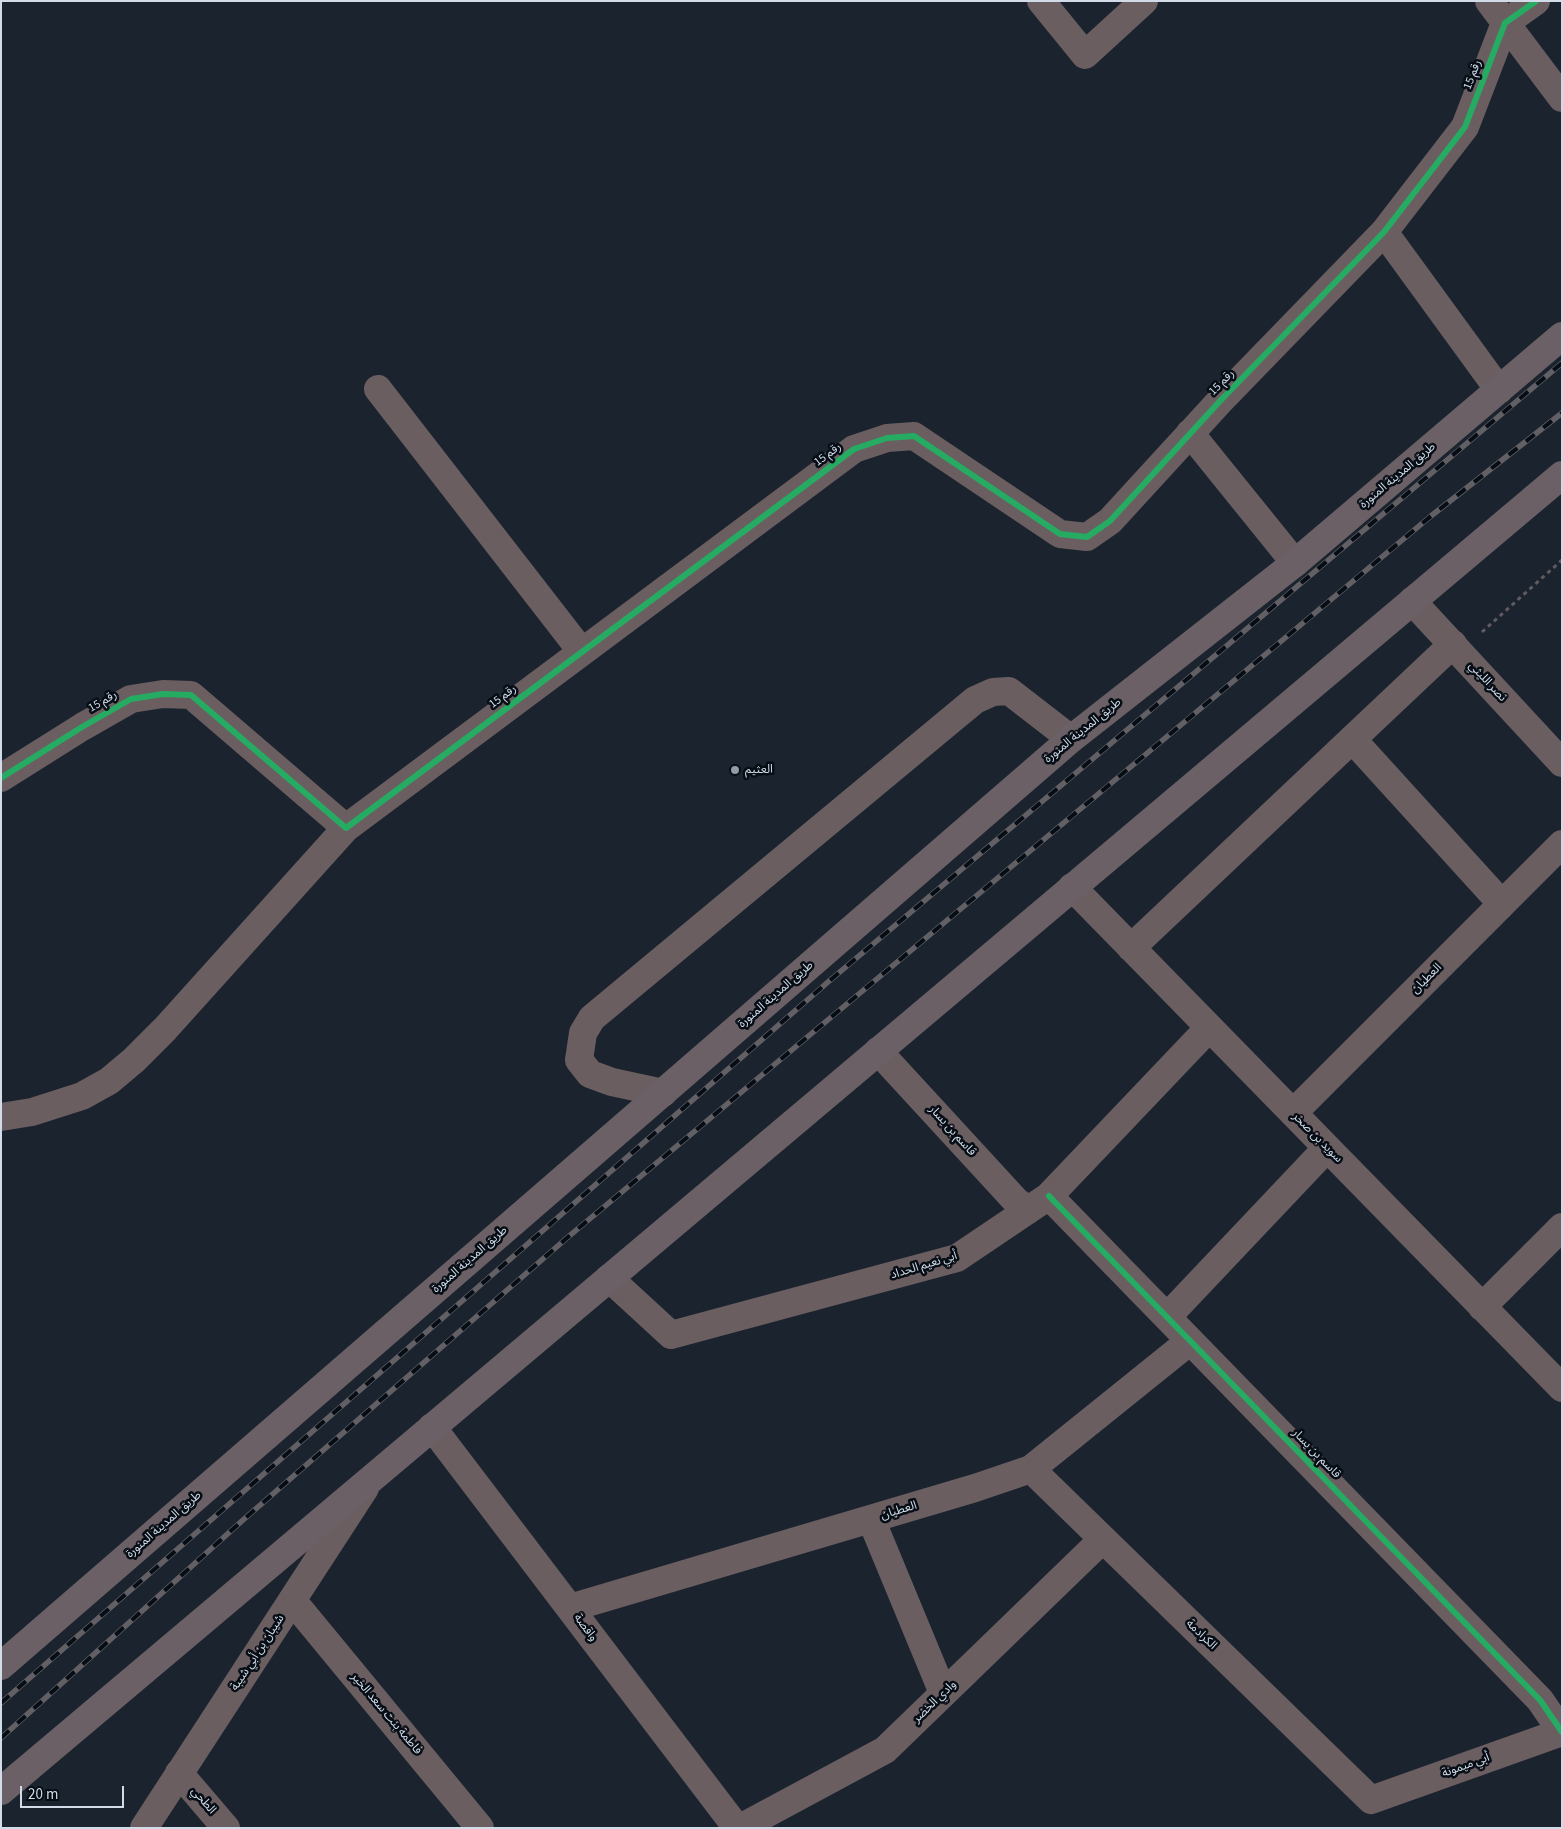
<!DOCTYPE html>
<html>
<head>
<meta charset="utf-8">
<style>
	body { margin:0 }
	#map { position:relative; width:1563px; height:1829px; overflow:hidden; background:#1b242e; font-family:"Source Sans 3",sans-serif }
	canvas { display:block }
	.frame { position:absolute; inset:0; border:2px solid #d1dce8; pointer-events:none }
	.scale { position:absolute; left:20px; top:1786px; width:104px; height:22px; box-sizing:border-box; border:2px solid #d1dce8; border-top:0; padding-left:6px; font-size:15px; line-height:18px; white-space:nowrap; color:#d1dce8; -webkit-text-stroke:4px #060d15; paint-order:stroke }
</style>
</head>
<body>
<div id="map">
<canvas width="1563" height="1829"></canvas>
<div class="frame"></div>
<div class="scale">20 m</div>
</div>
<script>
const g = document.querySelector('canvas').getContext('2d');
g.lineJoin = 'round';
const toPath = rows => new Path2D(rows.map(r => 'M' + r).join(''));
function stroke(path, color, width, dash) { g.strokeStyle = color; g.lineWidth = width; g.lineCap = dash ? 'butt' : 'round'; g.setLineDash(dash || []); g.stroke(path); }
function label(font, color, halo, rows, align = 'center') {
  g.font = font + ' "Source Sans 3","Noto Sans Arabic",sans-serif'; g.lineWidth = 5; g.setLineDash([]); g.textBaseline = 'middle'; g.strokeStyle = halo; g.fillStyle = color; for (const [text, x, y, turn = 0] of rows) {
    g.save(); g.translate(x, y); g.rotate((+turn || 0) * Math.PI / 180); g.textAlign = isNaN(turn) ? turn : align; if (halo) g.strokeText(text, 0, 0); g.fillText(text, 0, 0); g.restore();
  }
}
stroke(toPath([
	[1482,632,1562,560]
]), '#5f5b61', 3, [4, 4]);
stroke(toPath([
	[1041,1,1085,55,1144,1],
	[1489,1,1562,98],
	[1384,232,1499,390],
	[378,389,582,652],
	[1190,433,1295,563],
	[1412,601,1562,763],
	[1352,739,1502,904],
	[1,778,82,727,131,699,163,694,191,695,346,828,854,449,887,438,914,436,1060,534,1087,537,1110,521,1220,401,1384,232,1465,127,1505,23,1536,1],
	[1072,887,1562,1388],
	[1131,948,1453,644],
	[878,1051,1016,1201,1028,1210],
	[663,1093,612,1082,590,1074,579,1060,583,1033,592,1018,975,700,993,692,1009,691,1071,739],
	[1293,1113,1562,844],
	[1,1117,32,1112,82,1096,109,1081,134,1060,165,1029,346,828],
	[1049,1196,1540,1700,1562,1732],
	[609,1278,671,1335,957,1258,1049,1196,1209,1028],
	[1482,1307,1562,1227],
	[1167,1317,1327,1148],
	[432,1427,737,1828],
	[1031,1469,1371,1800,1562,1732],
	[871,1519,943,1693],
	[292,1600,480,1828],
	[570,1608,975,1488,1031,1469,1190,1341],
	[179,1773,226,1828],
	[144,1828,365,1488],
	[740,1828,885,1750,1103,1539]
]), '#6b5e61', 28);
stroke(toPath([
	[1,1666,1071,739,1295,563,1562,336],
	[1,1791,1562,475]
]), '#6a6065', 28);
const rail = toPath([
	[1,1703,828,982,1562,363],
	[1,1738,243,1520,568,1237,1431,516,1562,413]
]);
stroke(rail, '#626065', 5.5);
stroke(rail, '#060d15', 4, [11]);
stroke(toPath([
	[1,778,82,727,131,699,163,694,191,695,346,828,854,449,887,438,914,436,1060,534,1087,537,1110,521,1220,401,1384,232,1465,127,1505,23,1536,1],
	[1049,1196,1540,1700,1562,1732]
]), '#26ab63', 6);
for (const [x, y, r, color] of [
	[735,770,5,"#919ca7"]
]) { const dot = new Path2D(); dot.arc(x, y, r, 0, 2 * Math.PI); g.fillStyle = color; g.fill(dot); stroke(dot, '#060d15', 2); }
label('12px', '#d1dce8', '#060d15', [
	["رقم 15",1473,75,-69],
	["رقم 15",1222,383,-46],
	["رقم 15",828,455,-37],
	["طريق المدينة المنورة",1398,476,-40],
	["نصر الليثي",1487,682,47],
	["رقم 15",503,697,-37],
	["رقم 15",103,702,-30],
	["طريق المدينة المنورة",1083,731,-39],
	["العطيان",1427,979,-45],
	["طريق المدينة المنورة",776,995,-41],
	["قاسم بن يسار",952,1131,48],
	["سويد بن صخر",1317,1138,45],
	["طريق المدينة المنورة",470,1260,-41],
	["أبي نعيم الحداد",924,1266,-17],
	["قاسم بن يسار",1316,1454,46],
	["العطيان",899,1511,-17],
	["طريق المدينة المنورة",164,1525,-41],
	["واقصة",585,1628,53],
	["الكرادمة",1201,1635,44],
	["شيبان بن أبي شيبة",258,1653,-57],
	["وادي الخضر",935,1702,-44],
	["فاطمة بنت سعد الخير",386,1714,50],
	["أبي ميمونة",1466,1766,-20],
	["الطحي",203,1801,49]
]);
label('12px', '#d1dce8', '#060d15', [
	["العثيم",745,770]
], 'left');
</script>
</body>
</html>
